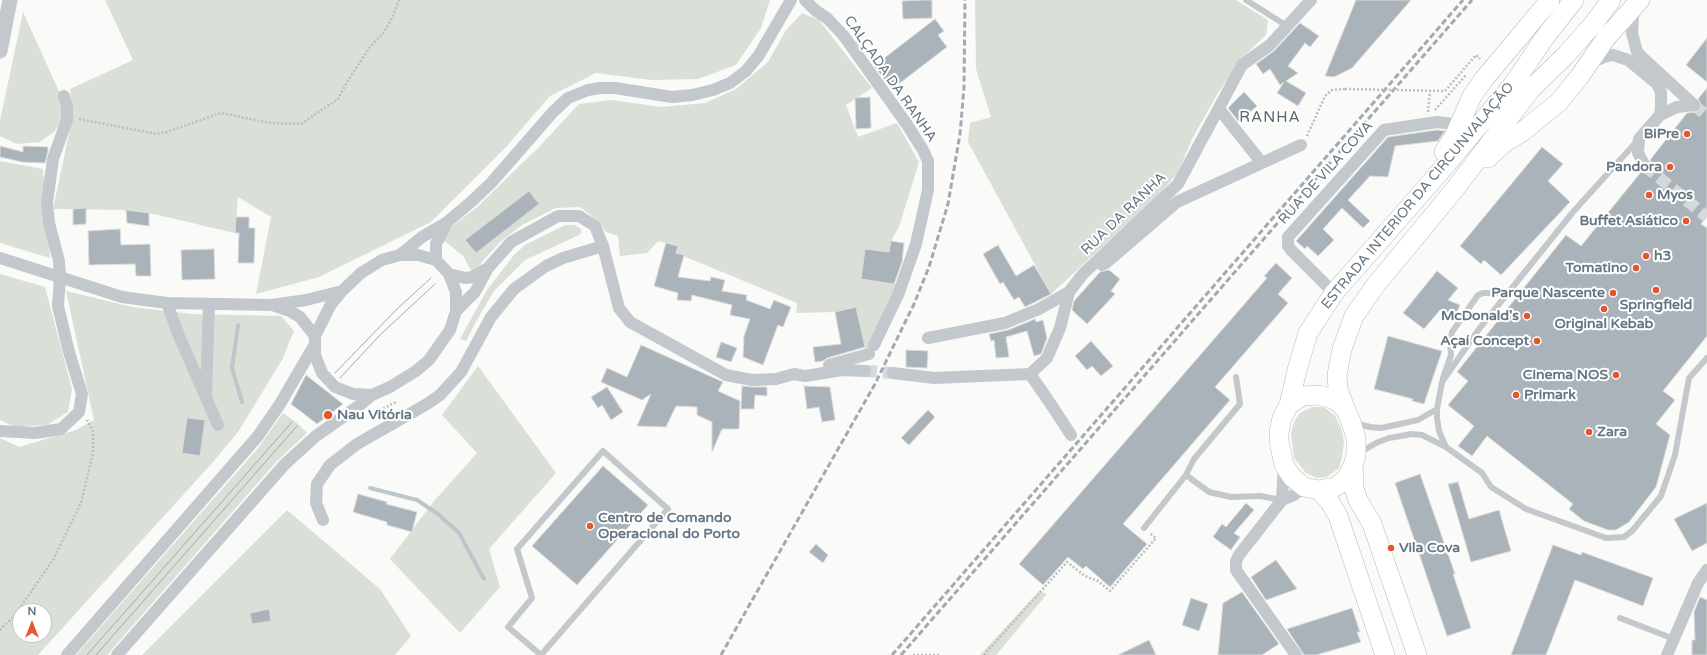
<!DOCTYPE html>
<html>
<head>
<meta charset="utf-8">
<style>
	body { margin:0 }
	#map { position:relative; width:1707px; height:655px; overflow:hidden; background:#fafaf8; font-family:"Varela Round",sans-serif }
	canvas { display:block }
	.north { position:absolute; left:12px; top:603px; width:40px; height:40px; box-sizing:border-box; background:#fff; border:1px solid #c1c8cd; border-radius:50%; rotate:0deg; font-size:11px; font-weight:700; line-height:16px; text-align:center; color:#657683 }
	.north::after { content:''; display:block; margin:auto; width:14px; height:18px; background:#e4572e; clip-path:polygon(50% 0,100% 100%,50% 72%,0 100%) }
</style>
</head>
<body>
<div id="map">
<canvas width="1707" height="655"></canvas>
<div class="north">N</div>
</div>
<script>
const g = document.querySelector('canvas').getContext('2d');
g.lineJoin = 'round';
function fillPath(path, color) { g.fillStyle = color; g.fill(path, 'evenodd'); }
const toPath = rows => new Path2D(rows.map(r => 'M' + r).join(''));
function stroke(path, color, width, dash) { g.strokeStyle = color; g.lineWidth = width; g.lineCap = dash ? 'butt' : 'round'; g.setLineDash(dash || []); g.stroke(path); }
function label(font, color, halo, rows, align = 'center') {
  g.font = font + ' "Varela Round",sans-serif'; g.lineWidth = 4; g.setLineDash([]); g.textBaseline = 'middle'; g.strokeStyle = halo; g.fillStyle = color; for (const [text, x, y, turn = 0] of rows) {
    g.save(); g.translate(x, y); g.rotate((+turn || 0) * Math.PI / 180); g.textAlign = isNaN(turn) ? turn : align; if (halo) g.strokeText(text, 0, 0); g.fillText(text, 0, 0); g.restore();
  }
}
fillPath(toPath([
	[105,0,770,0,761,28,736,65,698,79,651,80,596,73,550,96,506,147,431,222,319,277,256,294,271,217,238,197,235,233,149,213,126,210,53,209,73,115,70,89,133,60],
	[975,0,1236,0,1268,20,1266,35,1241,59,1218,93,1192,139,1178,172,1158,196,1051,294,968,142,970,123,991,117,976,69],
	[23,12,62,98,63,118,55,131,40,142,17,144,0,136,0,121],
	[802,13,819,20,872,88,846,105,858,137,897,123,919,162,899,227,891,241,889,252,865,249,861,279,899,284,866,352,856,307,835,312,796,313,797,303,676,253,678,246,658,241,647,253,620,256,618,236,606,232,599,222,580,207,556,208,522,225,500,242,474,271,471,270,463,256,442,239,447,230,476,208,538,148,579,104,612,100,661,107,705,103,736,89,768,62,786,30],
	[0,161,43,169,50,258,0,243],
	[565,225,575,225,581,229,581,233,579,235,525,260,494,291,477,320,466,341,460,339,487,290,514,255,525,245],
	[0,274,45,287,72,389,68,412,47,425,15,427,0,420],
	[66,291,132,307,193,314,281,316,294,331,282,360,238,432,212,463,38,655,0,655,0,438,19,447,76,430,94,420],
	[20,611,44,611,44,635,20,635],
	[478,366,556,473,489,549,500,587,460,633,390,559,435,500,477,453,442,415],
	[1312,407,1324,407,1335,416,1341,428,1344,442,1342,457,1339,468,1327,477,1317,478,1306,473,1294,458,1291,433,1295,420,1300,413],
	[283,413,298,424,307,433,277,461,107,655,76,655,259,447],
	[287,510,380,589,411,636,395,655,142,655],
	[1039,591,1047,594,996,655,980,655]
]), '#dadfd7');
stroke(toPath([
	[238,325,232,368,242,402],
	[370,488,417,500,438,514,459,533,484,579]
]), '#bbc7cb', 4);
const building = toPath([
	[922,0,932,0,932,18,903,19,902,1,922,0],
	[1356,0,1411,0,1352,68,1334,77,1325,76,1356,0],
	[935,19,944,31,938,35,947,47,892,89,874,66,935,19],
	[1300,23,1319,36,1310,47,1305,43,1288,66,1298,73,1286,81,1306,93,1298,106,1277,93,1284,82,1280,85,1270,69,1263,74,1256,64,1274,51,1300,23],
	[1707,38,1707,82,1686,65,1707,38],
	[1707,88,1707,216,1701,224,1707,228,1707,336,1663,391,1675,400,1656,424,1670,435,1656,487,1629,522,1616,530,1608,530,1584,521,1569,509,1573,504,1487,436,1472,456,1458,446,1474,426,1448,405,1468,381,1457,372,1566,235,1581,246,1641,172,1645,173,1651,170,1652,166,1650,160,1687,113,1696,112,1700,110,1701,104,1698,99,1707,88],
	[1244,92,1257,106,1239,122,1228,108,1244,92],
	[870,97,871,128,856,129,855,98,870,97],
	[1437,130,1445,131,1438,141,1395,146,1388,177,1370,176,1348,200,1370,221,1363,228,1342,208,1323,229,1334,240,1318,256,1307,246,1305,249,1296,241,1388,137,1437,130],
	[0,146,23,152,23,146,48,147,48,151,45,163,22,162,0,157,0,146],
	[1542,147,1563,164,1548,181,1570,202,1501,275,1484,260,1481,264,1460,246,1542,147],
	[529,191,539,204,476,253,465,240,529,191],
	[86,208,86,224,73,225,73,209,86,208],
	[126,210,149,213,149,226,127,223,126,210],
	[236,217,249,217,249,228,255,228,254,263,238,263,239,233,235,233,236,217],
	[120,229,121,245,150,244,151,276,136,276,135,264,89,265,88,231,120,229],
	[891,241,904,243,902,262,894,284,861,279,865,249,889,252,891,241],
	[666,243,678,246,676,253,684,255,678,277,710,281,711,277,725,280,722,291,747,295,746,300,770,309,774,300,791,307,783,327,778,325,763,365,743,357,744,336,750,319,730,315,732,305,692,295,691,301,677,300,678,293,654,286,666,243],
	[998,245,1016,276,1034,265,1051,294,1025,307,1019,297,1014,300,1003,282,1000,284,983,254,998,245],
	[214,249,215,279,182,280,181,250,214,249],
	[1276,263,1292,278,1278,294,1288,303,1215,387,1230,400,1123,524,1147,544,1110,587,1086,566,1083,569,1068,557,1043,585,1019,564,1267,278,1264,276,1276,263],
	[1109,270,1120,279,1111,291,1115,294,1087,324,1072,310,1074,301,1100,272,1109,270],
	[1437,271,1458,288,1448,300,1460,305,1455,316,1440,310,1424,329,1403,313,1437,271],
	[856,307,865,347,827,358,823,361,815,362,813,347,841,344,835,312,856,307],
	[1035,319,1036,322,1043,320,1047,338,1041,354,1034,356,1027,331,1006,337,1009,357,996,358,994,340,991,341,989,334,1008,330,1035,319],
	[1388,336,1442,351,1424,404,1412,401,1413,399,1374,389,1388,336],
	[1091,341,1113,366,1101,376,1092,366,1087,370,1075,356,1091,341],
	[721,342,737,348,731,362,716,357,721,342],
	[641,345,723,382,718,391,740,401,739,429,722,429,712,452,712,422,697,415,697,407,676,406,666,427,637,426,651,394,642,400,601,382,607,368,627,377,641,345],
	[906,350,928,351,927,368,906,367,906,350],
	[306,375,343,404,317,424,291,404,306,375],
	[742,386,752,387,767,387,767,396,755,395,754,409,741,409,742,386],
	[804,386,830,387,835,420,822,422,819,407,807,409,804,386],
	[607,387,623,412,611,420,602,405,598,408,591,397,607,387],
	[928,410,935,417,909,445,901,438,928,410],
	[187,418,205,420,200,456,182,453,187,418],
	[603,466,648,505,577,585,532,546,603,466],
	[1420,474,1455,574,1453,574,1471,628,1447,636,1395,483,1420,474],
	[1458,482,1469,519,1499,510,1511,551,1471,562,1448,484,1458,482],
	[358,494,387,502,386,504,417,512,412,532,387,525,387,522,353,512,358,494],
	[1246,503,1254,510,1234,533,1240,537,1231,550,1213,537,1222,524,1226,527,1246,503],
	[1707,503,1707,543,1692,551,1674,519,1707,503],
	[816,544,828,555,823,563,809,552,816,544],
	[1553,545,1581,555,1582,552,1653,578,1643,606,1575,580,1546,655,1511,655,1553,545],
	[1276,560,1297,589,1266,600,1251,577,1276,560],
	[1242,592,1279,644,1262,655,1218,655,1223,603,1242,592],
	[1700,597,1707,600,1707,655,1692,655,1692,640,1695,640,1694,612,1700,597],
	[1191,598,1208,604,1199,631,1182,625,1191,598],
	[1352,608,1360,632,1357,632,1361,642,1316,655,1304,655,1287,629,1352,608],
	[269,609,271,621,252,624,250,613,269,609],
	[1149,640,1156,655,1118,655,1149,640]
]);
fillPath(building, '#aab3b9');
stroke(building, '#dcdcda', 1);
stroke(toPath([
	[1694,105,1707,116],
	[1645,166,1707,217],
	[865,371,893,373]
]), '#d5d9db', 12, [12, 6]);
const primary = toPath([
	[1444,152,1454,137,1472,96,1484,79,1550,0],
	[1488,158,1504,143,1522,132,1559,102,1580,76,1606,38,1640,0],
	[1319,395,1333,399,1345,408,1351,422,1356,438,1356,455,1353,466,1345,480,1335,487,1319,490,1304,487,1292,477,1284,465,1279,441,1279,432,1282,418,1289,405,1302,396,1319,395],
	[1289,405,1297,370,1308,333,1334,293,1439,173,1512,86,1545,37,1574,0],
	[1345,408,1338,389,1337,375,1342,349,1354,316,1375,286,1455,189,1531,89,1566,55,1594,23,1611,0],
	[1353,466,1354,488,1358,500,1372,524,1417,655],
	[1319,490,1330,502,1338,516,1385,655]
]);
stroke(primary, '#b5babe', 20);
stroke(toPath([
	[1445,91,1476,55,1480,59],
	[1435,110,1466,75],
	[1428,112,1430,91],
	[79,119,157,134,167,132,221,113,270,123,301,124,338,99,347,82,370,47,384,32,392,18,399,0],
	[1307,136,1325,96,1332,90,1345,89],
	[1498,319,1500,321,1506,315],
	[369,416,396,402],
	[0,630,15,615,53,560,81,503,93,453,93,431,87,420],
	[913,655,940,655],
	[984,655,1067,562,1085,576,1098,581,1110,591,1156,538,1150,533]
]), '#bbbfc2', 2.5, [2, 2]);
stroke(toPath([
	[1246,0,1287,26],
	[1443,378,1451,355,1450,342,1452,332,1478,295,1483,293,1508,293],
	[1355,423,1370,427,1381,428,1418,420,1437,409],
	[1446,447,1439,431,1437,418,1437,409,1442,382,1479,329,1573,212,1638,140],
	[1359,453,1376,443,1389,438,1412,434,1422,435,1446,447,1482,473,1491,487,1526,509,1606,538,1624,537,1632,531,1661,496,1675,455,1689,378,1707,358],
	[1186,475,1209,492,1231,497,1260,496,1282,500],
	[1144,528,1186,475,1194,459,1240,404,1236,377],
	[1620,618,1674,639],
	[541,655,508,627,532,598,517,549,603,451,668,509,541,655]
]), '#c3c8cc', 6);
stroke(toPath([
	[805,0,815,10,828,19,844,36,908,126,923,150,928,161,928,190,916,244,898,295,874,345],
	[1637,8,1633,16,1632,33,1637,52,1645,60,1694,105],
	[1590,63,1607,56,1613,55,1628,60,1657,84,1661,92,1661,107,1660,115],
	[1219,109,1262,163],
	[1645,166,1638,153,1639,139,1660,115,1677,107,1694,105],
	[400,255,418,255,436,260,449,274,456,292,456,311,450,330,429,360,416,371,390,387,372,395,353,394,335,387,322,373,315,355,315,336,331,304,342,291,361,273,382,260,400,255,422,237,446,223,471,202,491,183,553,112,568,98,588,90,600,88,615,88,672,97,692,95,713,90,730,83,746,71,759,55,791,0],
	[0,258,122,297,167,303,272,305,306,300,342,291],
	[436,260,436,244,446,224],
	[1102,265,1106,263,1177,202,1301,145],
	[449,274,465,278,472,277,488,268],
	[1334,293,1291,250,1288,246,1288,237,1384,130,1437,122,1453,124,1457,130],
	[167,303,179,336,218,425],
	[275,306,290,311,300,317,315,336],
	[456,311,475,292,488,268,511,242,558,216,579,216,595,226,603,246,619,308,630,322,726,375,752,380,776,379,794,374,805,376,843,370,865,371],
	[928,338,1005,323,1039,309,1069,292],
	[829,365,869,354],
	[893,373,934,378,1030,374],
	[1030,374,1047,358,1060,328,1069,292,1083,274,1178,184,1242,65,1270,45,1311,0],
	[1030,374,1048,400,1071,435],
	[206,395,209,304],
	[0,431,35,433,61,429,79,412,82,394,69,352,58,306,60,278,59,261,49,223,47,203,53,159,67,120,67,106,64,96],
	[1282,500,1284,465],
	[323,520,316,503,317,484,330,465,357,444,427,404,440,395,461,372,491,317,514,289,546,266,563,258,603,246],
	[67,655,258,436,280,404,315,344],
	[117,655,285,464,316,436,360,405,372,395],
	[1296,655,1236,570,1236,561,1239,555,1282,500,1294,495,1304,487],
	[1667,655,1698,583,1707,570]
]), '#c3c8cc', 12);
stroke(toPath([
	[0,51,10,0]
]), '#c3c8cc', 15);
stroke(primary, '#fff', 19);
stroke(toPath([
	[335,373,397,309,431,278],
	[340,378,380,335,435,284],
	[87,655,292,422],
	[96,655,297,426]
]), '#a2aab0', 1);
stroke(toPath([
	[721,655,875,384,914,304,929,267,948,204,960,134,964,87,965,0],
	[892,655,1463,0],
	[901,655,1472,0]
]), '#a2aab0', 3, [6, 3]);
stroke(toPath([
	[1345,89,1445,91]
]), '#bbbfc2', 2.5, [2, 2]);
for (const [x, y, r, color] of [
	[1687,134,4,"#e4572e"],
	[1670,167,4,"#e4572e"],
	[1649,195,4,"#e4572e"],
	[1686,221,4,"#e4572e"],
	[1646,256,4,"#e4572e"],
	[1636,268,4,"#e4572e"],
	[1656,290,4,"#e4572e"],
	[1613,293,4,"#e4572e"],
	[1604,309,4,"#e4572e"],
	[1527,316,4,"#e4572e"],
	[1537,341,4,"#e4572e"],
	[1616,375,4,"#e4572e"],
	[1516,395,4,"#e4572e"],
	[328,415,5,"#e4572e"],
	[1589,432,4,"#e4572e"],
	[590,526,4,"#e4572e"],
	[1391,548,4,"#e4572e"]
]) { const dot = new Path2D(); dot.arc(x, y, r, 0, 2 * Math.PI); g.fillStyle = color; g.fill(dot); stroke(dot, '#fff', 1.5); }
label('14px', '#657683', '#fff', [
	["CALÇADA DA RANHA",890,79,55],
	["RUA DE VILA COVA",1326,173,-48],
	["ESTRADA INTERIOR DA CIRCUNVALAÇÃO",1418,196,-50],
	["RUA DA RANHA",1124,214,-44]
]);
label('bold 14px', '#657683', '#fff', [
	["BiPre",1679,134],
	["Pandora",1662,167],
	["Myos",1657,195,"left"],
	["Buffet Asiático",1678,221],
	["h3",1654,256,"left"],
	["Tomatino",1628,268],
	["Parque Nascente",1605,293],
	["Springfield",1656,305,"center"],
	["McDonald's",1519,316],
	["Original Kebab",1604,324,"center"],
	["Açaí Concept",1529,341],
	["Cinema NOS",1608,375],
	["Primark",1524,395,"left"],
	["Nau Vitória",337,415,"left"],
	["Zara",1597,432,"left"],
	["Centro de Comando",598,518,"left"],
	["Operacional do Porto",598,534,"left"],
	["Vila Cova",1399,548,"left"]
], 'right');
g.letterSpacing = '1px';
label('15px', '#57646e', '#fff', [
	["RANHA",1270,118]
]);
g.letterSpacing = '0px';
</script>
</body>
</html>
